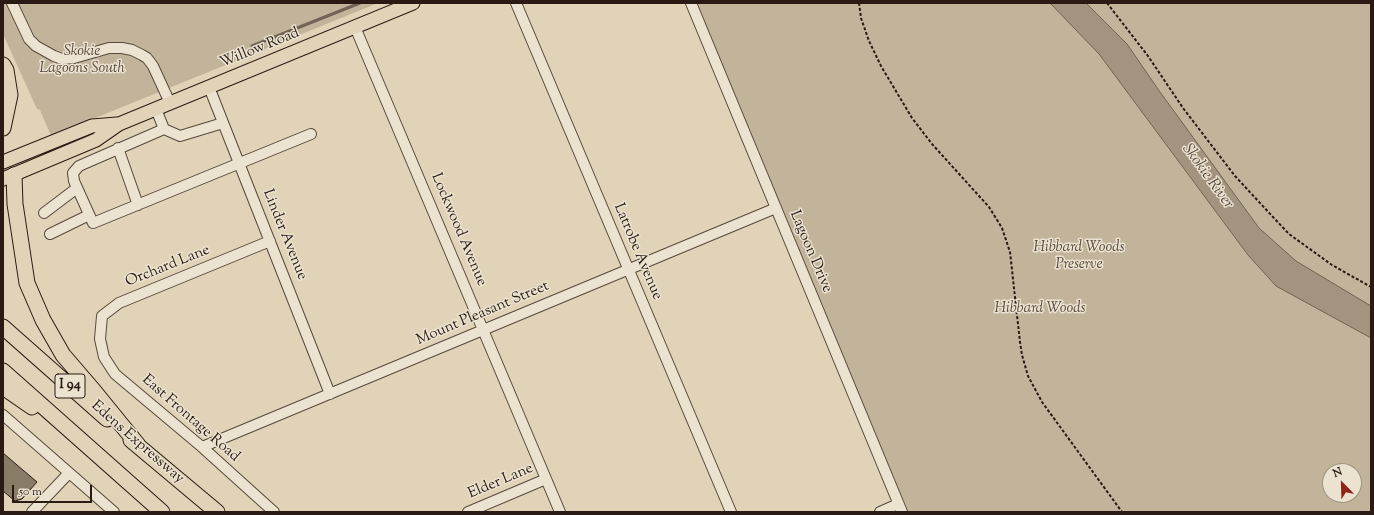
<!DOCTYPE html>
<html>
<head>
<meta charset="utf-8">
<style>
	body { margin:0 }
	#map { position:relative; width:1374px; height:515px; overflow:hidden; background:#e0d3b7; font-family:"Sorts Mill Goudy",serif }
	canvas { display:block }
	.frame { position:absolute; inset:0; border:4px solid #291b13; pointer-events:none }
	.north { position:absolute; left:1322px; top:463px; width:40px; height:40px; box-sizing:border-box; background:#ebe2d0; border:1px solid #9d9284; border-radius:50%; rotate:337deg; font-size:11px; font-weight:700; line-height:16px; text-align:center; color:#291b13 }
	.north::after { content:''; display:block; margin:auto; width:14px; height:18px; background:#8f2418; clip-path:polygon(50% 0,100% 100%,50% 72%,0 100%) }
	.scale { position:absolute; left:12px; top:485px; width:80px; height:18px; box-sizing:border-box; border:2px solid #291b13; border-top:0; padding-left:5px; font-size:12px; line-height:14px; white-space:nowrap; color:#291b13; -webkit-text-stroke:3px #ebe2d0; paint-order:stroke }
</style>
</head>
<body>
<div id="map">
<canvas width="1374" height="515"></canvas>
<div class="frame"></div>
<div class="north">N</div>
<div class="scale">50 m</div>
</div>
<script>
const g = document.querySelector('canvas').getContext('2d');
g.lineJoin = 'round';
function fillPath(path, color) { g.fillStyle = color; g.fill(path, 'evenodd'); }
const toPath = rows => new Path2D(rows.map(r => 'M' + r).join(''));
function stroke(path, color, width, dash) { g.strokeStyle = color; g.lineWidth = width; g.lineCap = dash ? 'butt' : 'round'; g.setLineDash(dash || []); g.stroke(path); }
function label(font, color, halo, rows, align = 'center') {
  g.font = font + ' "Sorts Mill Goudy",serif'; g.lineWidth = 3; g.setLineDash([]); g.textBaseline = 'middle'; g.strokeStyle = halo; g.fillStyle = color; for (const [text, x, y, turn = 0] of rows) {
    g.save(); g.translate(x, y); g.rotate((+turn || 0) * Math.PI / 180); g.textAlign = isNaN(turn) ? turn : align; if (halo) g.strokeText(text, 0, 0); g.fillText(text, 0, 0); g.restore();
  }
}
fillPath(toPath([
	[3,3,378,3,51,136,40,110,37,109,3,34],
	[696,3,1371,3,1371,512,908,512],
	[1330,471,1354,471,1354,495,1330,495]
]), '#c1b49b');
const water = toPath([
	[1050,3,1086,3,1127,44,1160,92,1259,228,1296,261,1371,306,1371,338,1276,286,1248,255,1099,54,1050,3]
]);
fillPath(water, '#a2947f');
stroke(water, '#726454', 1);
stroke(toPath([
	[252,46,360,3]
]), '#726454', 3);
const building = toPath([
	[3,453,37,482,22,499,15,501,3,491,3,453]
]);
fillPath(building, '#887b68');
stroke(building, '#291b13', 1);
const minor = toPath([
	[12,3,29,39,36,46,54,56,62,59,74,58,109,48,122,48,132,50,142,55,147,58,153,66,170,103],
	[516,3,731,512],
	[691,3,902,512],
	[355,27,560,512],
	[209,87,330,394],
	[156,109,164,129],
	[223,123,180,136,164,129,79,166,73,173,74,181,93,223,311,134],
	[118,148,138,205],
	[44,213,77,188],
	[50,234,89,215],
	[270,241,119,303,102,316,100,339,104,357,115,374,202,447,274,512],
	[3,415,114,512],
	[202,447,776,208],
	[32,512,69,473],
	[468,512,546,479],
	[880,512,898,504]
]);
const major = toPath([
	[3,162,92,126,117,124],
	[3,179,96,140,119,124,413,3]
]);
const highway = toPath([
	[3,65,6,70,10,95,3,128],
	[14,175,15,204,27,283,43,320,63,355,94,391,138,445],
	[3,327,107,419],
	[3,371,162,512],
	[3,387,32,407],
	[131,440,217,512]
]);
stroke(minor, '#57493c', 12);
stroke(major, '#291b13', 15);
stroke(highway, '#291b13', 17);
stroke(toPath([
	[859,3,861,18,869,41,881,66,912,118,932,144,989,207,1002,228,1010,252,1020,342,1022,355,1028,376,1042,402,1122,512],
	[1107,3,1148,56,1183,108,1235,176,1273,217,1289,234,1332,265,1371,287]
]), '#291b13', 2, [3, 2]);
stroke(minor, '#ebe2d0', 10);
stroke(major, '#e0d3b7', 13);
stroke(highway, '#e0d3b7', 15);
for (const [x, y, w] of [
	[70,386,30]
]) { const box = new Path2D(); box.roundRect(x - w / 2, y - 12, w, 24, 3); g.fillStyle = '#ebe2d0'; g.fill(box); stroke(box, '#291b13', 1); }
label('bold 14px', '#291b13', null, [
	["I 94",70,386]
]);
label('15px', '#291b13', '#ebe2d0', [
	["Willow Road",260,49,-22],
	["Lockwood Avenue",458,230,67],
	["Linder Avenue",284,235,68],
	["Latrobe Avenue",637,252,67],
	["Lagoon Drive",810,252,67],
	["Orchard Lane",168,267,-22],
	["Mount Pleasant Street",483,314,-23],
	["East Frontage Road",190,419,41],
	["Edens Expressway",137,443,41],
	["Elder Lane",501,482,-23]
]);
label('italic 15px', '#57493c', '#ebe2d0', [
	["Skokie",82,52],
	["Lagoons South",82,69],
	["Hibbard Woods",1079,248],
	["Preserve",1079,265],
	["Hibbard Woods",1040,309]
]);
label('italic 16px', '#594b3e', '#ebe2d0', [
	["Skokie River",1207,177,54]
]);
</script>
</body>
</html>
